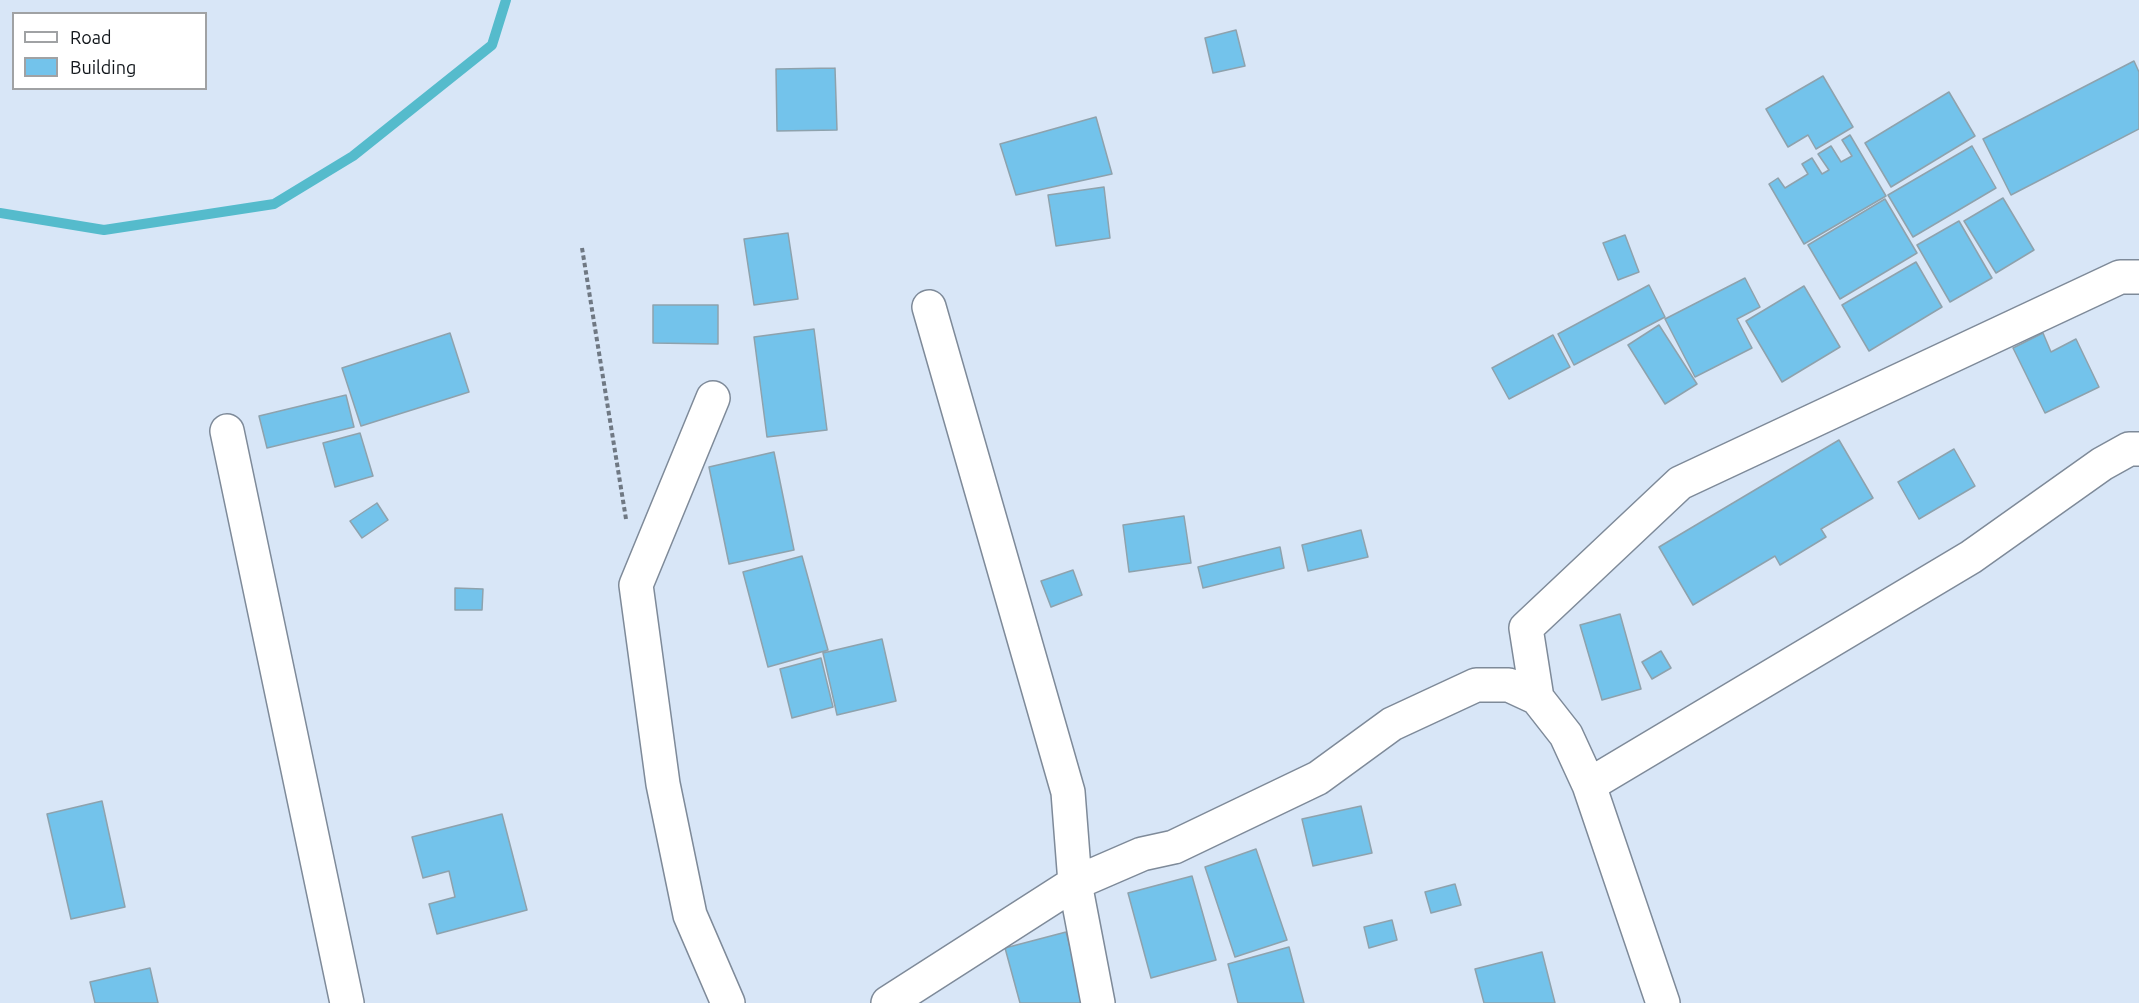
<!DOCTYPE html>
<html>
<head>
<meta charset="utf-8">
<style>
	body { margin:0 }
	#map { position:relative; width:2139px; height:1003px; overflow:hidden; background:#d8e6f7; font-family:Ubuntu,sans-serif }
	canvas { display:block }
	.legend { position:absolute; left:12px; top:12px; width:195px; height:78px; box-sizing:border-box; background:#fff; border:2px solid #a0a2a4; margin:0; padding:8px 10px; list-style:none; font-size:18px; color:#11161b }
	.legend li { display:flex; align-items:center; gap:12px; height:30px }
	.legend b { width:30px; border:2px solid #a0a2a4 }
</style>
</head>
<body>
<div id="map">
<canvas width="2139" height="1003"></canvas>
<ul class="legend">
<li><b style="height:8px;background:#fff"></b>Road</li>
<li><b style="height:16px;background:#73c3eb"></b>Building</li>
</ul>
</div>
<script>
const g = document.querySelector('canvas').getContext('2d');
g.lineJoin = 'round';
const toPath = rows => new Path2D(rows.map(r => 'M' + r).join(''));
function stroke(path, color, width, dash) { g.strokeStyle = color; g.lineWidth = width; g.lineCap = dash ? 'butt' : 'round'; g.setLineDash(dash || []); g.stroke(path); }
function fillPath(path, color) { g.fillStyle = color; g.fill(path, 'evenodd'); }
stroke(toPath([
	[0,213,104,230,274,204,353,156,492,45,506,0]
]), '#5bc', 10);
const building = toPath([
	[1236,30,1245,66,1213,73,1205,38,1236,30],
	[2134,61,2139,72,2139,129,2011,195,1983,139,2134,61],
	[835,68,837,130,777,131,776,69,835,68],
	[1823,76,1853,127,1816,149,1808,135,1788,147,1766,109,1823,76],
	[1949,92,1975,136,1891,187,1865,143,1949,92],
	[1096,117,1112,174,1016,195,1000,144,1096,117],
	[1850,135,1886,196,1804,244,1769,184,1778,178,1785,188,1808,174,1802,164,1812,158,1822,174,1829,170,1818,154,1831,146,1841,162,1852,156,1842,140,1850,135],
	[1972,146,1996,188,1913,237,1888,195,1972,146],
	[1104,187,1110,238,1056,246,1048,195,1104,187],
	[2003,198,2034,250,1996,273,1964,221,2003,198],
	[1885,199,1917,253,1840,299,1808,245,1885,199],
	[1959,221,1992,278,1950,302,1917,245,1959,221],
	[788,233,798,299,754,305,744,239,788,233],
	[1625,235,1639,272,1618,280,1603,243,1625,235],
	[1916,262,1942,307,1869,351,1842,305,1916,262],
	[1745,278,1760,307,1737,319,1752,348,1695,377,1665,319,1745,278],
	[1649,285,1665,317,1574,365,1558,334,1649,285],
	[1804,286,1840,347,1782,382,1746,321,1804,286],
	[653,305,718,305,718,344,653,343,653,305],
	[1659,325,1697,384,1665,404,1628,345,1659,325],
	[814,329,827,430,767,437,754,337,814,329],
	[450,333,469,392,361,426,342,368,450,333],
	[2043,333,2051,352,2076,339,2099,387,2045,413,2013,348,2043,333],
	[1553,335,1570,367,1509,399,1492,368,1553,335],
	[346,395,354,427,267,448,259,416,346,395],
	[360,433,373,476,335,487,323,443,360,433],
	[1839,440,1873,498,1821,529,1826,537,1780,565,1775,556,1693,605,1659,547,1839,440],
	[1954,449,1975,486,1919,519,1898,482,1954,449],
	[774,452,794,550,729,564,709,467,774,452],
	[377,503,388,520,362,538,350,521,377,503],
	[1184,516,1191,563,1129,572,1123,525,1184,516],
	[1361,530,1368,557,1308,571,1302,545,1361,530],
	[1280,547,1284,568,1203,588,1198,567,1280,547],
	[802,556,828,650,768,667,743,572,802,556],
	[1073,570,1082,595,1051,607,1041,581,1073,570],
	[455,588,483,589,482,610,455,610,455,588],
	[1620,614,1641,689,1602,700,1580,625,1620,614],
	[882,639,896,701,837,715,823,653,882,639],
	[1661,651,1671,668,1652,679,1642,662,1661,651],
	[821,658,833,707,792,718,780,669,821,658],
	[102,801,125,907,71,919,47,814,102,801],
	[1361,806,1372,853,1313,866,1302,819,1361,806],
	[502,814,527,910,437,934,429,904,455,897,449,871,423,878,412,837,502,814],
	[1256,849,1287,940,1235,957,1205,867,1256,849],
	[1192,876,1216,960,1151,978,1128,893,1192,876],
	[1455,884,1461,905,1431,913,1425,892,1455,884],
	[1392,920,1397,940,1369,948,1364,927,1392,920],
	[1066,932,1085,1003,1020,1003,1005,948,1066,932],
	[1289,947,1304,1003,1238,1003,1228,964,1289,947],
	[1542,952,1555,1003,1484,1003,1475,969,1542,952],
	[150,968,158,1003,95,1003,90,982,150,968]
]);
fillPath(building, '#73c3eb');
stroke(building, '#8ea2ad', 1.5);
const street = toPath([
	[929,307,1068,792,1075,883,1142,854,1174,847,1318,778,1392,724,1476,685,1509,685,1537,698,1566,735,1589,785,1663,1003],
	[713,398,636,585,663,784,690,915,728,1003],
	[227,431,347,1003],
	[1537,698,1526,628,1680,483,2120,277,2139,277],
	[1589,785,1971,557,2102,464,2129,449,2139,449],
	[888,1003,1075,883,1098,1003]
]);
stroke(street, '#7e8a99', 36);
stroke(toPath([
	[582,248,626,519]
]), '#6f7883', 4, [4.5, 3]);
stroke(street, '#fff', 33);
</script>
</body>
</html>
